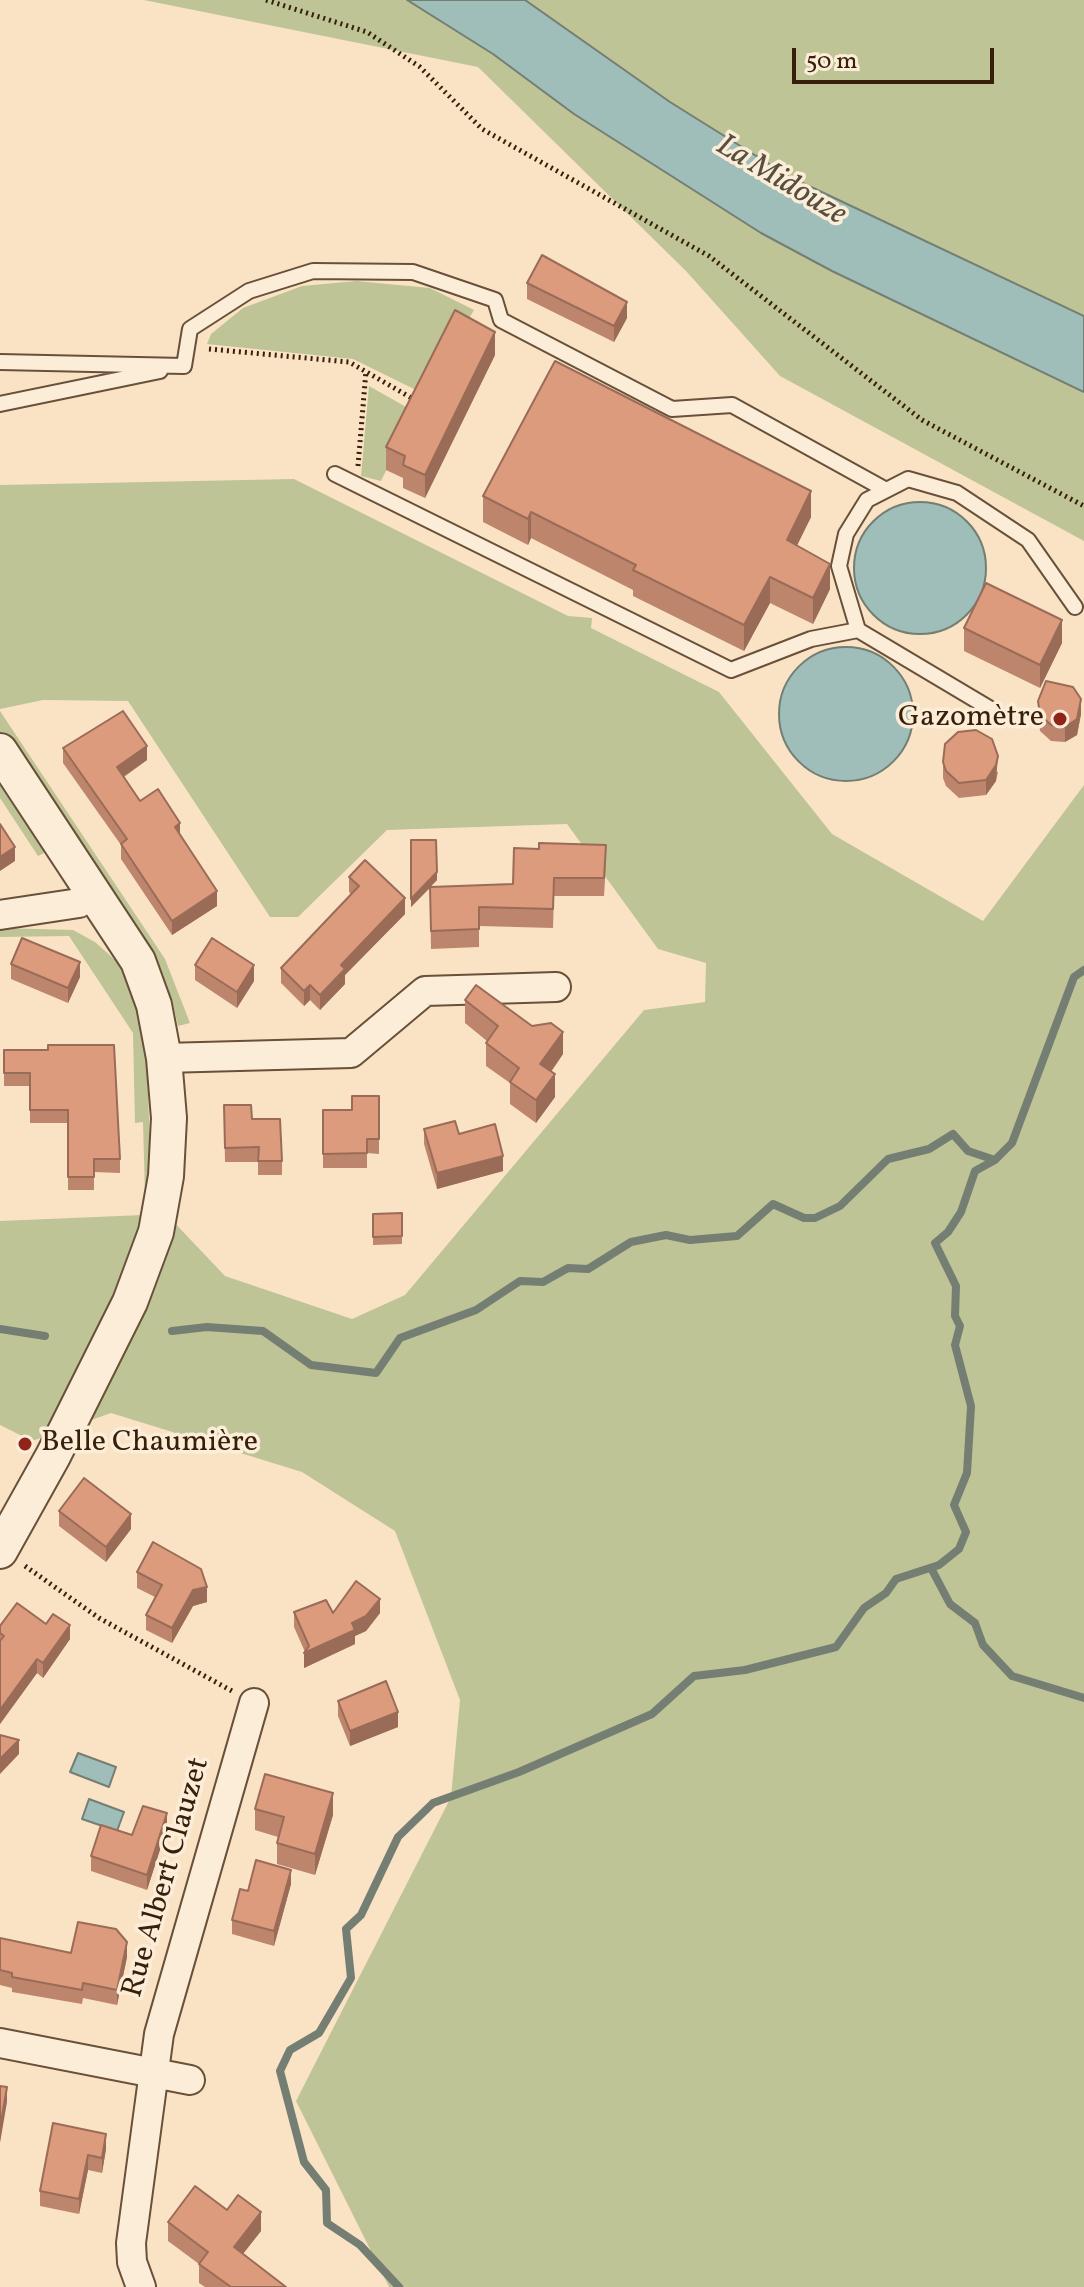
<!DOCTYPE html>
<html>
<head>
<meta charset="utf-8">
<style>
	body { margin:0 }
	#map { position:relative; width:1084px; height:2287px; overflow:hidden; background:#fae3c5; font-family:Vollkorn,serif }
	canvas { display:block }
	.scale { position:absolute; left:792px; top:48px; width:202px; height:36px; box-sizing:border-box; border:4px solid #371f0a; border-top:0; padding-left:10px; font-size:24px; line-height:28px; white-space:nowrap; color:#371f0a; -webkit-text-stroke:6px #fcedd9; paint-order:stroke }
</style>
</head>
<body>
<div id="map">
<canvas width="1084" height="2287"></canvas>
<div class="scale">50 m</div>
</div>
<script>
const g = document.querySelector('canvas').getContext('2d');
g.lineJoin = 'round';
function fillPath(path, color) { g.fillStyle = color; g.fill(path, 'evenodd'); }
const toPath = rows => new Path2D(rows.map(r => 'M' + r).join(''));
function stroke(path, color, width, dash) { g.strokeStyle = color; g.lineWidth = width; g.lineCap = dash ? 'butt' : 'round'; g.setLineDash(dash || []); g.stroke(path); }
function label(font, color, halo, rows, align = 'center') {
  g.font = font + ' Vollkorn,serif'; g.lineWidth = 7; g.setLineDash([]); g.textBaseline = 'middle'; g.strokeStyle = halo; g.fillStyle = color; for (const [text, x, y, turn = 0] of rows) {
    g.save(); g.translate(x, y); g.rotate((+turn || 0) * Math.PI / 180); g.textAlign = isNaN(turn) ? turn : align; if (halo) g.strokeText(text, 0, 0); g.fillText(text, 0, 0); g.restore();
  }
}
fillPath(toPath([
	[144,0,1084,0,1084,541,780,376,686,271,478,67],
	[356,281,430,288,474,310,424,394,353,359,207,344,211,334,243,308,302,286],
	[369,386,415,412,381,481,361,476],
	[294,479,568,616,592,618,591,628,719,692,832,834,983,921,1084,785,1084,2287,389,2287,296,2101,451,1797,460,1700,395,1531,302,1472,111,1413,32,1441,0,1425,0,1221,143,1215,145,1196,143,1122,135,1123,133,1033,69,936,0,937,0,928,73,930,95,942,115,960,128,980,146,1040,151,1172,170,1218,225,1276,352,1319,405,1295,644,1010,705,1002,706,963,658,949,567,824,387,830,298,917,270,917,128,701,43,700,0,709,0,485],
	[0,711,165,959,190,1023,178,1026,172,1000,154,966,0,741],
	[0,776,48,851,38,856,0,798]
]), '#bec495');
const water = toPath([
	[407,0,525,0,670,102,790,177,1084,316,1084,392,832,271,761,233,574,114,493,54,407,0],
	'854 568a66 66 0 1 1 132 0a66 66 0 1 1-132 0Z',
	'779 714a67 67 0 1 1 134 0a67 67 0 1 1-134 0Z',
	[78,1753,116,1767,109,1787,70,1772,78,1753],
	[89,1799,124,1812,117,1831,82,1819,89,1799]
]);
fillPath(water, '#9fbdb9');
stroke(water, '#757e73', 2);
stroke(toPath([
	[0,1329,45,1336],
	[172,1331,207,1327,263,1331,311,1365,376,1373,400,1338,476,1310,520,1281,543,1282,568,1268,588,1269,631,1242,666,1235,690,1240,737,1236,773,1204,804,1218,815,1218,840,1206,888,1159,929,1149,953,1134,968,1151,995,1160],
	[931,1568,950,1604,975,1623,983,1645,1012,1676,1084,1698],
	[399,2287,360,2245,327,2223,326,2190,304,2162,280,2071,290,2050,319,2033,351,1978,346,1929,361,1915,398,1837,433,1803,519,1772,652,1714,694,1676,745,1670,836,1647,864,1608,886,1593,896,1579,939,1565,959,1549,966,1532,954,1505,967,1473,971,1406,955,1345,960,1326,955,1316,956,1286,935,1243,948,1232,961,1212,975,1171,995,1160,1012,1143,1074,977,1084,970]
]), '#757e73', 8);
const service = toPath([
	[0,362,184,366,190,329,249,291,313,271,413,272,495,300,501,320,672,409,732,405,886,490],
	[0,404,160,371],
	[335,474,731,670,811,639,858,630,989,708],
	[858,630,839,566,846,534,867,500,908,479,957,493,1028,540,1075,607]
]);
const minor = toPath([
	[0,915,79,903,94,893],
	[164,1058,351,1053,425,991,556,987],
	[0,2043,190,2080],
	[141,2287,132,2262,131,2243,159,2034,254,1703]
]);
const tertiary = toPath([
	[0,751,138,961,154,1005,164,1058,169,1118,166,1176,156,1232,130,1302,53,1456,0,1551]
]);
stroke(service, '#685039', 18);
stroke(minor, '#685039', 32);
stroke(tertiary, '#685039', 38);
stroke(toPath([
	[266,0,367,32,420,67,482,129,709,256,922,420,1084,506],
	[209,349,349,362,415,400],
	[358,466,366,371],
	[25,1566,99,1618,232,1691]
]), '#371f0a', 5, [2, 4]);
stroke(service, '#fcedd9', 14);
stroke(minor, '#fcedd9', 28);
stroke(tertiary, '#fcedd9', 34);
fillPath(toPath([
	[527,283,627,318,614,342,527,299],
	[495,355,425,498,403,488,403,478,386,470,386,447],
	[483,496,811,517,797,545,830,589,813,624,770,603,744,651,633,596,633,590,531,538,528,545,483,522],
	[964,628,1062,643,1040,688,964,651],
	[1038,701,1081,714,1077,735,1065,742,1051,741,1040,731,1038,716],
	[63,748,147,760,124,777,140,801,180,835,217,906,172,935,121,859,121,845,63,763],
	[943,762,998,772,996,781,986,795,959,798,946,786,943,778],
	[411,840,437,880,430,887,513,884,606,864,604,896,554,896,553,928,479,926,479,947,431,949,430,888,411,907],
	[349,877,405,914,345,975,345,984,320,1010,310,1000,304,1006,281,983,281,968,351,894,349,892],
	[11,964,80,977,68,1003,11,979],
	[195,965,254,981,237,1008,195,980],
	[465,1000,563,1054,551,1072,555,1097,536,1123,510,1104,510,1083,486,1066,486,1043,487,1041,465,1023],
	[4,1050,48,1050,120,1159,120,1173,94,1172,94,1190,68,1190,68,1123,30,1123,30,1086,4,1086],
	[379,1096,379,1154,367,1153,367,1168,323,1168,323,1110,352,1110],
	[224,1105,252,1119,282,1161,282,1175,258,1175,258,1162,225,1162],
	[424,1129,459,1134,503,1171,437,1189,424,1144],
	[373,1214,402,1236,402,1244,373,1245],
	[59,1511,131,1529,106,1562,59,1526],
	[137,1572,207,1602,193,1606,172,1643,146,1630,146,1615,155,1597,137,1588],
	[294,1612,333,1613,380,1613,366,1631,355,1636,355,1644,304,1668,305,1652,294,1627],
	[46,1624,70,1639,43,1678,37,1673,0,1724,0,1626],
	[338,1701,398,1727,350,1746,338,1716],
	[255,1809,333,1815,315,1875,277,1864,277,1843,278,1837,255,1830],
	[167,1828,147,1890,91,1871,91,1856,132,1835],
	[291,1884,274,1946,232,1934,232,1920,248,1891],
	[0,1938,71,1953,127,1957,117,2005,83,1998,82,2004,12,1992,12,1988,0,1985],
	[53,2123,106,2149,102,2173,88,2170,79,2214,40,2206,40,2191],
	[227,2210,261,2231,243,2254,286,2287,205,2287,199,2283,199,2264,168,2241,168,2222]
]), '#bd856c');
fillPath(toPath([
	[627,302,627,318,614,342,614,326],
	[495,332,495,355,425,498,425,475],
	[811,491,811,517,787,566,787,540],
	[531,512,531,538,528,545,528,519],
	[830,564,830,589,813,624,813,598],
	[770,577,770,603,744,651,744,625],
	[1062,620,1062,643,1040,688,1040,665],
	[1081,699,1081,714,1077,735,1065,742,1065,727],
	[147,746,147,760,117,781,117,767],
	[998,756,996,781,986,795,986,780],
	[180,823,180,837,175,827],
	[15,847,15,861,0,871,0,857],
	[437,872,437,880,411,907,411,899],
	[217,891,217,906,172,935,172,921],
	[405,898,405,914,345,975,345,984,320,1010,320,995,341,965],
	[80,962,80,977,68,1003,68,988],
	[254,965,254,981,237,1008,237,992],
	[310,985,310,1000,304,1006,304,991],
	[563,1032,563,1054,540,1087,540,1064],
	[555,1074,555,1097,536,1123,536,1100],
	[503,1156,503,1171,437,1189,437,1173],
	[131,1514,131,1529,106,1562,106,1547],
	[207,1587,207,1602,193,1606,172,1643,172,1628,193,1590],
	[380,1599,380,1613,366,1631,355,1636,355,1644,304,1668,304,1653,352,1623],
	[70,1625,70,1639,43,1678,43,1663],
	[37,1659,37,1673,0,1724,0,1710],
	[398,1712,398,1727,350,1746,350,1731],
	[19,1740,19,1754,0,1774,0,1759],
	[333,1793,333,1815,315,1875,315,1854],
	[167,1813,167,1828,147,1890,147,1875],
	[291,1870,291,1884,274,1946,274,1931],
	[127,1942,127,1957,117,2005,117,1990],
	[7,2087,7,2102,0,2143,0,2128],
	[106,2134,106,2149,102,2173,102,2158],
	[88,2155,88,2170,79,2214,79,2199],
	[261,2212,261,2231,234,2265,234,2247]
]), '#9a6c58');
const building = toPath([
	[542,255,627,302,614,326,527,283,542,255],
	[455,310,495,332,425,475,403,465,405,456,386,447,455,310],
	[555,361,811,491,787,540,830,564,813,598,770,577,744,625,633,570,636,565,531,512,528,519,483,496,555,361],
	[986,583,1062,620,1040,665,964,628,986,583],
	[1046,681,1073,687,1081,699,1077,719,1065,727,1051,725,1040,715,1038,701,1046,681],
	[123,711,147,746,117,767,140,801,158,789,180,823,175,827,217,891,172,921,121,844,127,839,63,748,123,711],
	[976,730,992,739,998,756,996,765,986,780,959,783,946,771,943,762,945,744,958,732,976,730],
	[0,824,15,847,0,857,0,824],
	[411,840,436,840,437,872,411,899,411,840],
	[539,843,606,845,604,878,554,878,553,909,479,907,479,929,431,931,430,887,513,884,514,848,539,849,539,843],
	[365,860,405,898,341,965,345,969,320,995,310,985,304,991,281,968,359,886,349,877,365,860],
	[22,938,80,962,68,988,11,964,22,938],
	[212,938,254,965,237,992,195,965,212,938],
	[476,985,532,1026,551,1023,563,1032,540,1064,555,1074,536,1100,510,1082,519,1068,486,1043,498,1026,465,1000,476,985],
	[48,1045,114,1045,120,1159,94,1159,94,1177,68,1177,68,1110,30,1110,30,1073,4,1073,4,1050,48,1050,48,1045],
	[352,1096,379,1096,379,1139,367,1139,367,1153,323,1154,323,1110,352,1110,352,1096],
	[224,1105,251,1105,252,1119,280,1119,282,1161,258,1161,259,1147,225,1148,224,1105],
	[455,1121,459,1134,495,1124,503,1156,437,1173,424,1129,455,1121],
	[402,1213,402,1236,373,1237,373,1214,402,1213],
	[84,1478,131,1514,106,1547,59,1511,84,1478],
	[153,1542,201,1569,207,1587,193,1590,172,1628,146,1615,162,1585,137,1572,153,1542],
	[356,1581,380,1599,366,1616,352,1623,355,1630,304,1653,309,1646,294,1612,326,1600,333,1613,356,1581],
	[17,1603,46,1624,53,1614,70,1625,43,1663,37,1659,0,1710,0,1641,4,1636,0,1633,0,1626,17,1603],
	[386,1681,398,1712,350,1731,338,1701,386,1681],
	[0,1735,19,1740,0,1759,0,1735],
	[265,1774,333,1793,315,1854,277,1843,284,1817,255,1809,265,1774],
	[143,1806,167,1813,147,1875,91,1856,101,1825,132,1835,143,1806],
	[256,1860,291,1870,274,1931,232,1920,240,1889,248,1891,256,1860],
	[78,1922,116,1929,127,1942,117,1990,83,1983,82,1990,12,1977,12,1973,0,1970,0,1938,71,1953,78,1922],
	[0,2086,7,2087,0,2128,0,2086],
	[53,2123,106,2134,102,2158,88,2155,79,2199,40,2191,53,2123],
	[195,2186,227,2210,238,2195,261,2212,234,2247,286,2287,231,2287,199,2264,208,2252,168,2222,195,2186]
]);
fillPath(building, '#dc9b7d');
stroke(building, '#9a6c58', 2);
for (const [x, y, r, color] of [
	[1060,719,8,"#8f2418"],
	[25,1444,8,"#8f2418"]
]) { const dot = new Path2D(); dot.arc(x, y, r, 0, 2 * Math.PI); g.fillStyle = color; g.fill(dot); stroke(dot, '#fcedd9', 3); }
label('30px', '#371f0a', '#fcedd9', [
	["Gazomètre",1044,719],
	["Belle Chaumière",41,1444,"left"]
], 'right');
label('30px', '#371f0a', '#fcedd9', [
	["Rue Albert Clauzet",168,1878,-74]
]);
label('italic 32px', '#564e3f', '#fcedd9', [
	["La Midouze",780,182,31]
]);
</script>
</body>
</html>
